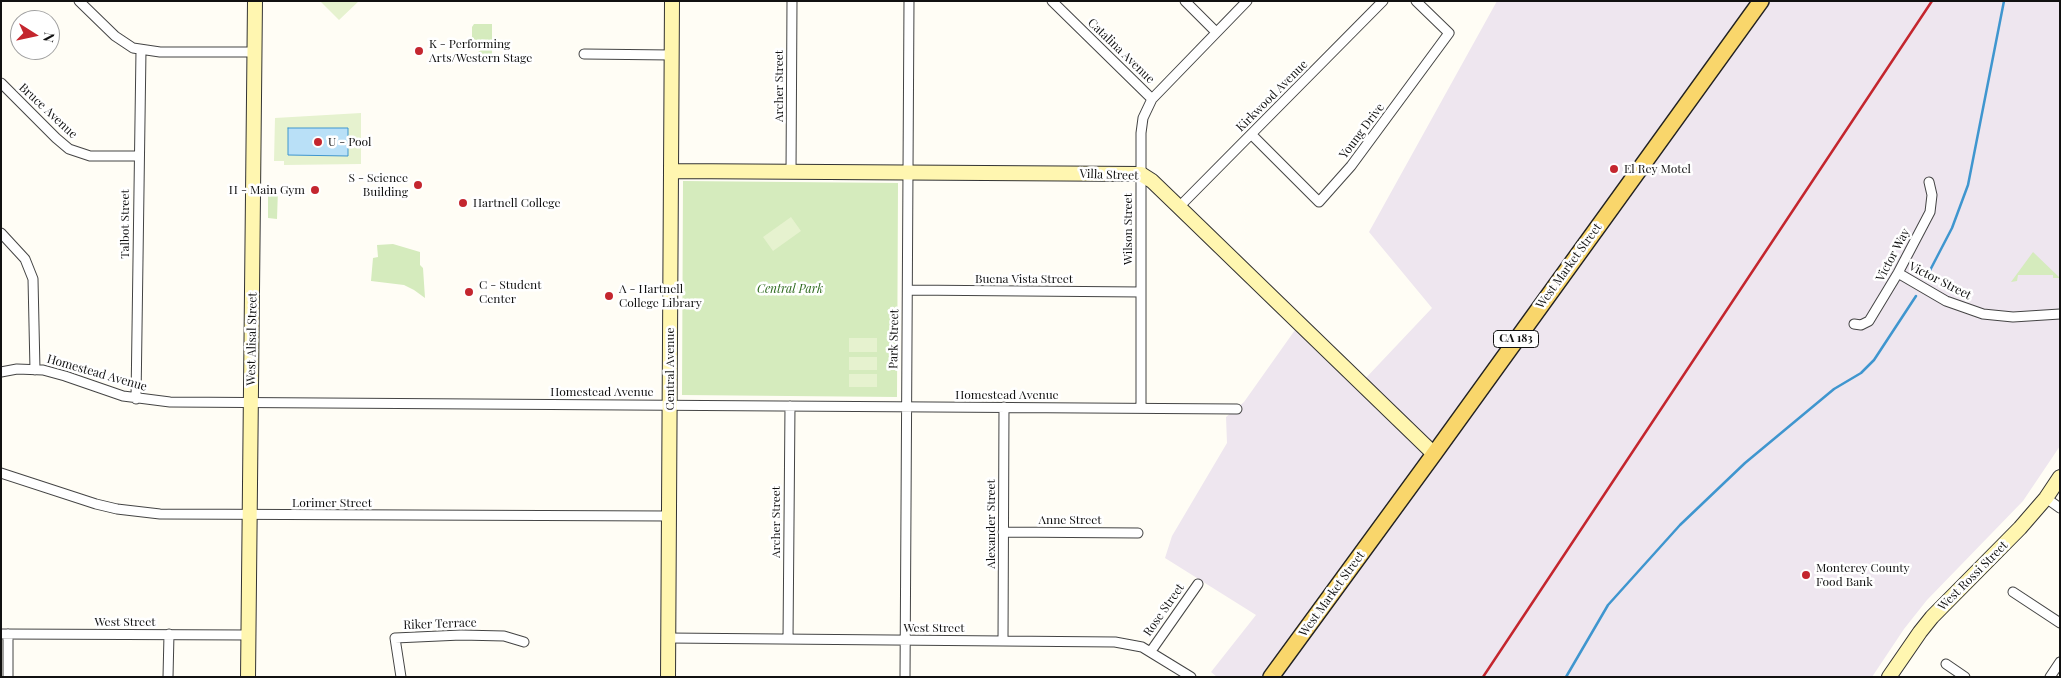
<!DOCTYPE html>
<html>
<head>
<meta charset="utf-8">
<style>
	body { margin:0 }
	#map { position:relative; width:2061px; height:678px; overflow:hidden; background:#fffdf5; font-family:"Playfair Display",serif }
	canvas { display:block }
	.frame { position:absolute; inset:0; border:2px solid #111; pointer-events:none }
	.north { position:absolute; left:10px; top:10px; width:50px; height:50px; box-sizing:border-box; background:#fff; border:1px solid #a0a0a0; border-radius:50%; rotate:100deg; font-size:14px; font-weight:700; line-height:20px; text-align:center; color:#111 }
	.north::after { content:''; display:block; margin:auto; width:18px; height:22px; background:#c4262e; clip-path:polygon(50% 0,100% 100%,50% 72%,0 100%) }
</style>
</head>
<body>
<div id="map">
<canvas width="2061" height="678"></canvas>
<div class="frame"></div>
<div class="north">N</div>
</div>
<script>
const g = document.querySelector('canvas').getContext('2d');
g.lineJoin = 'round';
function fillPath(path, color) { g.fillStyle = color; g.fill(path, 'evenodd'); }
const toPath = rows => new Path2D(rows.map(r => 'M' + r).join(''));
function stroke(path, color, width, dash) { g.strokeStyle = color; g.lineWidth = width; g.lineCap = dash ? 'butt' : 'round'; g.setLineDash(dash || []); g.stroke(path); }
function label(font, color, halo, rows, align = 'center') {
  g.font = font + ' "Playfair Display",serif'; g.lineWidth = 5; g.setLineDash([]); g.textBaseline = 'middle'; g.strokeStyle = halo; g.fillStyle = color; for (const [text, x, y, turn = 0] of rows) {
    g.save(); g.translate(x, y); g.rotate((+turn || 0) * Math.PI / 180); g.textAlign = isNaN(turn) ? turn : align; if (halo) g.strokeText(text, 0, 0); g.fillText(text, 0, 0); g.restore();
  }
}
fillPath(toPath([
	[1497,1,2060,1,2060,446,2023,501,1927,600,1904,629,1872,677,1217,677,1211,672,1256,615,1165,558,1172,536,1227,443,1226,417,1244,402,1295,330,1363,381,1432,308,1369,232]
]), '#eee6ef');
fillPath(toPath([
	[474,24,492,24,492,56,481,60,475,59,475,55,484,47,472,45,472,27],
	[683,181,898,183,897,397,682,395],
	[268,188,278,189,277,219,268,218],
	[393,244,420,252,420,265,423,268,425,298,414,290,404,285,371,281,373,258,378,257,377,245],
	[2033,252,2060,278,2053,278,2053,275,2018,275,2017,281,2011,282]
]), '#d5ebbd');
fillPath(toPath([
	[320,1,359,1,339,20],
	[361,113,361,164,284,165,284,161,274,161,275,118],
	[791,217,801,231,773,251,763,237],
	[849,338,877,338,877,352,849,352],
	[849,357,877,357,877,370,849,370],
	[849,374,877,374,877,387,849,387]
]), '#e6f2cf');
const water = toPath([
	[288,128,348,128,348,156,288,155,288,128]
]);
fillPath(water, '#b9e0f7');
stroke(water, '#3f96cf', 1);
stroke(toPath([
	[1926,278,1952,228,1968,185,2004,1],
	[1566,677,1608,605,1680,525,1745,463,1834,389,1861,373,1874,360,1916,296]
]), '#3f96cf', 2.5);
const street = toPath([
	[79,1,115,36,133,48,160,52,254,52],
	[1052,1,1152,99],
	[1185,1,1216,32],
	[584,54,671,55],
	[1,83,56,138,69,149,90,156,138,156],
	[1252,135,1319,202,1351,166,1449,33,1416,1],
	[791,172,792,1],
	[1179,207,1383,1],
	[1,233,25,259,33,279,35,370],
	[1898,273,1946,301,1983,314,2013,317,2060,314],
	[908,290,1141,292],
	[1854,324,1861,325,1869,321,1898,273,1930,212,1932,195,1929,182],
	[1,372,17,369,43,370,65,376,123,396,170,402,1237,409],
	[136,399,141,50],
	[1141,408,1141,133,1143,118,1152,99,1247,1],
	[1,473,96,504,117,509,160,514,669,516],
	[2046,498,2060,508],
	[1003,532,1138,533],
	[2013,592,2060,623],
	[1,634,249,635],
	[668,638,1115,642,1142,647,1191,677],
	[788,639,790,406],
	[1003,641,1004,407],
	[1151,651,1198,584],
	[1946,664,1965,677],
	[8,677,8,634],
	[168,677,169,634],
	[401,677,395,638,461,635,504,636,524,642],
	[905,677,909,1],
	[2050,677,2060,662]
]);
const secondary = toPath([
	[672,171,1141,174,1152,181,1179,207,1434,454],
	[248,677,255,1],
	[668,677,672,1],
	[1889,677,1920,632,1932,617,2020,528,2046,498,2060,477]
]);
const primary = toPath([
	[1271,677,1434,454,1761,1]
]);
stroke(street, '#444', 11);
stroke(secondary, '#333', 16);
stroke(primary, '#222', 18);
stroke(street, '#fff', 9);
stroke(secondary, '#fff6b0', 14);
stroke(primary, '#f9d66b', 15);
stroke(toPath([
	[1483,677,1932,1]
]), '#c4262e', 2.5);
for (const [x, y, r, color] of [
	[419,51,5,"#c4262e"],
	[318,142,5,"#c4262e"],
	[1614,169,5,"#c4262e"],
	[418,185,5,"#c4262e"],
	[315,190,5,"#c4262e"],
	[463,203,5,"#c4262e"],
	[469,292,5,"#c4262e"],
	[609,296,5,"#c4262e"],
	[1806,575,5,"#c4262e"]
]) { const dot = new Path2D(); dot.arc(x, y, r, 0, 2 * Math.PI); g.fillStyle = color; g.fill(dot); stroke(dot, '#fff', 2); }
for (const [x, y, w] of [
	[1516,339,45]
]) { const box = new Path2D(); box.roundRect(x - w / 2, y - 8.5, w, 17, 4); g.fillStyle = '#fff'; g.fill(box); stroke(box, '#111', 1); }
label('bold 11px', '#111', null, [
	["CA 183",1516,339]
]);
label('12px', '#111', '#fff', [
	["K - Performing",429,44],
	["Arts/Western Stage",429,58],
	["U - Pool",328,142],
	["El Rey Motel",1624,169],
	["S - Science",408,178,"right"],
	["Building",408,192,"right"],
	["H - Main Gym",305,190,"right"],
	["Hartnell College",473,203],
	["C - Student",479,285],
	["Center",479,299],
	["A - Hartnell",619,289],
	["College Library",619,303],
	["Monterey County",1816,568],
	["Food Bank",1816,582]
], 'left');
label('12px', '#111', '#fff', [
	["Catalina Avenue",1121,51,44],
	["Archer Street",779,86,-90],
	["Kirkwood Avenue",1272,96,-45],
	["Bruce Avenue",48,111,43],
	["Young Drive",1362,131,-53],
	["Villa Street",1109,175,2],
	["Talbot Street",125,224,-90],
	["Wilson Street",1128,229,-90],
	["Victor Way",1893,255,-62],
	["West Market Street",1569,266,-54],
	["Buena Vista Street",1024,279],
	["Victor Street",1940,281,27],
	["West Alisal Street",252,339,-89],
	["Park Street",894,339,-89],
	["Central Avenue",670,369,-90],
	["Homestead Avenue",97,373,16],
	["Homestead Avenue",602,392],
	["Homestead Avenue",1007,395],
	["Lorimer Street",332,503],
	["Anne Street",1070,520],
	["Archer Street",776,522,-90],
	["Alexander Street",991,524,-90],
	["West Rossi Street",1973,576,-45],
	["West Market Street",1332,594,-54],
	["Rose Street",1164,610,-55],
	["West Street",125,622],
	["Riker Terrace",440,624,-2],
	["West Street",934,628]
]);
label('italic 12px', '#2f6b1f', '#fff', [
	["Central Park",790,289]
]);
</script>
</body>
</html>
